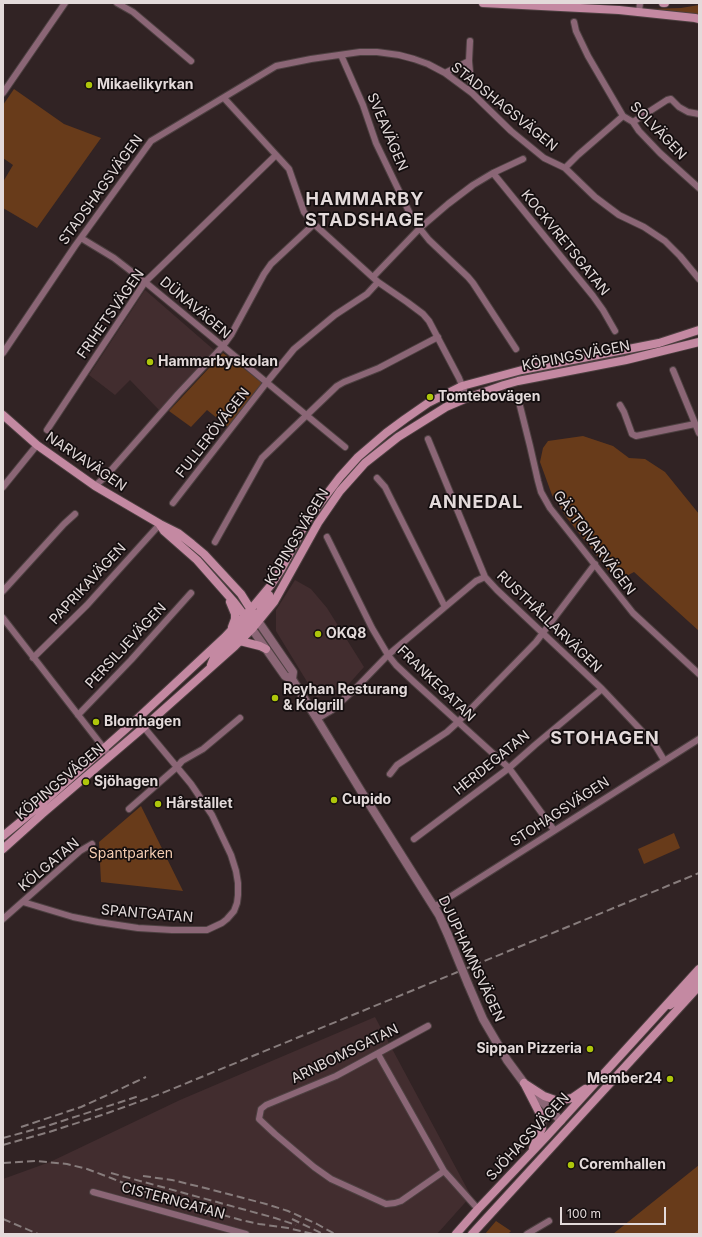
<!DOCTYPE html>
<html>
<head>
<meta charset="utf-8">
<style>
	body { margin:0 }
	#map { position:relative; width:702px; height:1237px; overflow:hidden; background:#312324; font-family:Inter,sans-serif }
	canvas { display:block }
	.frame { position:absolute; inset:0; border:4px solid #e3dada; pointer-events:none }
	.scale { position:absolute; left:560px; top:1207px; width:106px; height:18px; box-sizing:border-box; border:2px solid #e3dada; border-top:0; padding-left:5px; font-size:12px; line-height:14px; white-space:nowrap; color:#e3dada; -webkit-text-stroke:3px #140e0f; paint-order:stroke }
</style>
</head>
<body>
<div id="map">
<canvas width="702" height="1237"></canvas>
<div class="frame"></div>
<div class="scale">100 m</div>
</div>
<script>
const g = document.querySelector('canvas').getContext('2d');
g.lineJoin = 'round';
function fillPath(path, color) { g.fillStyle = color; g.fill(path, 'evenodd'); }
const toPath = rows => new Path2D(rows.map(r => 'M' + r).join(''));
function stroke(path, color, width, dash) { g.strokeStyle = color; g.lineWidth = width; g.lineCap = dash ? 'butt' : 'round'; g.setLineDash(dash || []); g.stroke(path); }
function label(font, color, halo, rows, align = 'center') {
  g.font = font + ' Inter,sans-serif'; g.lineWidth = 3.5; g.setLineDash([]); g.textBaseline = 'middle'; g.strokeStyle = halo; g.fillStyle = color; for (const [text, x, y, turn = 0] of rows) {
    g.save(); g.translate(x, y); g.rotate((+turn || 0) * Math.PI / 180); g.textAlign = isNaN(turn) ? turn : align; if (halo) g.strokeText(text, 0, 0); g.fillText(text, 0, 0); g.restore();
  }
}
fillPath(toPath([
	[145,290,214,350,159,410,130,380,115,395,89,375],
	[295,580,311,589,327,608,364,667,347,686,332,691,317,698,276,631,276,610],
	[375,1017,471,1196,437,1234,3,1234,3,1179,50,1162,180,1100]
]), '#422d2f');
fillPath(toPath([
	[699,5,699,15,656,11,648,9,681,8],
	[14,89,64,124,101,138,37,228,3,208,3,182,13,165,3,158,3,105],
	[223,353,263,383,228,427,207,410,191,427,169,411],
	[583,436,613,446,629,458,645,459,665,472,699,514,699,631,634,572,617,581,567,518,552,495,540,462,543,448,548,441],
	[141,806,183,891,101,882,99,842],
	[674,833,680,848,644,864,638,849],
	[699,1165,699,1234,613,1234],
	[496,1221,511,1231,508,1234,485,1234]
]), '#683b1a');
const minor = toPath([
	[117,3,133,12,191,61],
	[639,12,640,3],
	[574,22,576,31,588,56,623,116,633,122,639,131,660,153,699,188],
	[470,41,469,61,472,93],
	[341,55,363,105,376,143,413,220,429,240,468,277,473,283,516,349],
	[445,73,469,61],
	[3,93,65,3],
	[224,98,289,169,304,212,314,224,378,282,407,302,423,314,429,321,459,378,467,398],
	[633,122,667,100,671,99,679,107,688,112,699,114],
	[565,168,578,155,623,116],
	[493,173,593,296,603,310,615,331],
	[81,238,114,258,145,282,345,447],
	[373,277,420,228,448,204,473,185,493,173,523,159],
	[3,353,75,246,151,141,276,66,311,59,360,52,377,52,399,55,414,59,428,64,445,73,472,93,511,131,544,158,565,168,595,197,619,215,644,227,665,241,680,256,699,279],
	[673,370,699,433],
	[518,398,530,446,538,481,541,492,550,508,633,613,699,674],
	[620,405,624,412,632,434,636,436,695,424],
	[47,430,145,282,276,155],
	[428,439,485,577,497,590,602,689,655,745,664,760],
	[377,478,385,487,445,607],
	[95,486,106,476,178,394,223,346,231,335,264,274,271,264,314,224],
	[3,487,37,445],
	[173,503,267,382,294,349,335,315,367,294,378,282],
	[327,537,372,628,388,655,396,665,414,682,509,768,554,830],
	[215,542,262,458,337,386,344,382,379,368,438,337],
	[3,591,64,524,75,514],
	[3,618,110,756],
	[33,658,87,605,160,524],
	[78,715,131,660,191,593],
	[317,719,332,710,355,689,388,655,445,607,476,581,485,577],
	[390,774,397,765,447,732,458,722,536,642,595,564],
	[129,809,177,767,182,761,203,749,240,718],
	[414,839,509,768,535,745,602,689],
	[23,902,73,917,98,922,138,928,172,930,207,930,222,923,227,919,234,911,237,903,238,895,238,883,236,871,231,855,212,815,191,784,137,719],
	[434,907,699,739],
	[3,919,80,851,92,844],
	[428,1026,336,1076,266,1105,261,1109,259,1119,275,1134,314,1167,331,1179,386,1204,395,1203,401,1201,444,1171],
	[378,1054,444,1171,478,1209],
	[93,1192,246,1234],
	[527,1234,549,1221]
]);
const tertiary = toPath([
	[258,621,293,672,292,679],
	[252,629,285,676,292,679,317,719,361,791,439,915,448,935],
	[468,984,483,1019,507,1060,524,1083,561,1121]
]);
const secondary = toPath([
	[483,3,619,10,695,18,699,19],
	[663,3,665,3],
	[3,415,37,445,95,486,160,524,178,533,192,544,204,554,241,594,258,621],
	[160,525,164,531,197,560,234,602,244,615,252,629],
	[230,602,235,614,235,619,232,627],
	[255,620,269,595],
	[240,641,260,646,266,649],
	[211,665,215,655,247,625,249,618],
	[3,836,37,808,137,719,225,637,251,609,271,585,282,568,308,519,340,477,358,457,386,433,405,419,428,403,462,386,522,370,659,343,699,330],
	[3,849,42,814,144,727,235,646,252,629,274,602,318,523,340,491,365,463,398,437,446,407,467,398,504,385,518,381,626,360,699,342],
	[670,1005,680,998,699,979],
	[524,1083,544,1096,558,1101,572,1098,585,1089],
	[524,1083,541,1116,542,1128,533,1148],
	[456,1234,478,1209,547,1136,699,969],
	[472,1234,699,986]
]);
stroke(minor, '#4d4041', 8);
stroke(tertiary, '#4d4041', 10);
stroke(secondary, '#4d4041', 10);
stroke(minor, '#8b6676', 6);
stroke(tertiary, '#8b6676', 8);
stroke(secondary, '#c489a2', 8);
stroke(toPath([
	[21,1127,81,1107,103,1097,146,1077],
	[3,1138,47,1126,139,1096],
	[3,1145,49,1132,105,1114,160,1094,699,873],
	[3,1163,36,1161,67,1164,87,1169,111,1178,161,1198,241,1220,259,1224,288,1228,313,1234],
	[111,1173,275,1218,296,1225],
	[143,1176,172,1180,209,1189,266,1204,288,1211,317,1224,335,1234],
	[3,1219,38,1234],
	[292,1219,323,1234]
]), '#877c7c', 2, [8, 4]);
const tertiaryBridge = toPath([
	[448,935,468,984]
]);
stroke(tertiaryBridge, '#4d4041', 10, []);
stroke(tertiaryBridge, '#8b6676', 8);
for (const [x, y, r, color] of [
	[89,85,4,"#aec60b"],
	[150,362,4,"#aec60b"],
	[430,397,4,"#aec60b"],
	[318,634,4,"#aec60b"],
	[275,698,4,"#aec60b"],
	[96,722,4,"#aec60b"],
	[86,782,4,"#aec60b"],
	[334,800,4,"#aec60b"],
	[158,804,4,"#aec60b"],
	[590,1049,4,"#aec60b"],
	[670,1079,4,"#aec60b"],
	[571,1165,4,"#aec60b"]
]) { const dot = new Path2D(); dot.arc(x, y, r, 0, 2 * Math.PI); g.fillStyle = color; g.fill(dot); stroke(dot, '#140e0f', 1.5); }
label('bold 14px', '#e3dada', '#140e0f', [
	["Mikaelikyrkan",97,85],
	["Hammarbyskolan",158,362],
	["Tomtebovägen",438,397],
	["OKQ8",326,634],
	["Reyhan Resturang",283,690],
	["& Kolgrill",283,706],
	["Blomhagen",104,722],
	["Sjöhagen",94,782],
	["Cupido",342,800],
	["Hårstället",166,804],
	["Sippan Pizzeria",582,1049,"right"],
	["Member24",662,1079,"right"],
	["Coremhallen",579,1165]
], 'left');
label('14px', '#e3dada', '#140e0f', [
	["STADSHAGSVÄGEN",504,107,39],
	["SOLVÄGEN",658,131,46],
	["SVEAVÄGEN",387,132,67],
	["STADSHAGSVÄGEN",101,190,-54],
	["KOCKVRETSGATAN",565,243,51],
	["DÜNAVÄGEN",195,308,40],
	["FRIHETSVÄGEN",111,314,-55],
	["KÖPINGSVÄGEN",576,356,-11],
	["FULLERÖVÄGEN",213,433,-52],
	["NARVAVÄGEN",86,462,34],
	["KÖPINGSVÄGEN",297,537,-59],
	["GÄSTGIVARVÄGEN",594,543,53],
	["PAPRIKAVÄGEN",88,584,-47],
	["RUSTHÅLLARVÄGEN",549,622,44],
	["PERSILJEVÄGEN",126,646,-47],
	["FRANKEGATAN",436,684,44],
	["HERDEGATAN",492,763,-39],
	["KÖPINGSVÄGEN",60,782,-40],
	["STOHAGSVÄGEN",560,812,-33],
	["KÖLGATAN",49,865,-40],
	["SPANTGATAN",147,914,5],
	["DJUPHAMNSVÄGEN",471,959,65],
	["ARNBOMSGATAN",345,1054,-26],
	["SJÖHAGSVÄGEN",528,1137,-47],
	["CISTERNGATAN",173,1201,15]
]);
label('14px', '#f5cdb2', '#140e0f', [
	["Spantparken",131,854]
]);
g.letterSpacing = '1px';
label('bold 18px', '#e3dada', '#140e0f', [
	["HAMMARBY",365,200],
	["STADSHAGE",365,221],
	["ANNEDAL",476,503],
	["STOHAGEN",605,739]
]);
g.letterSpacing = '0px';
</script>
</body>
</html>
